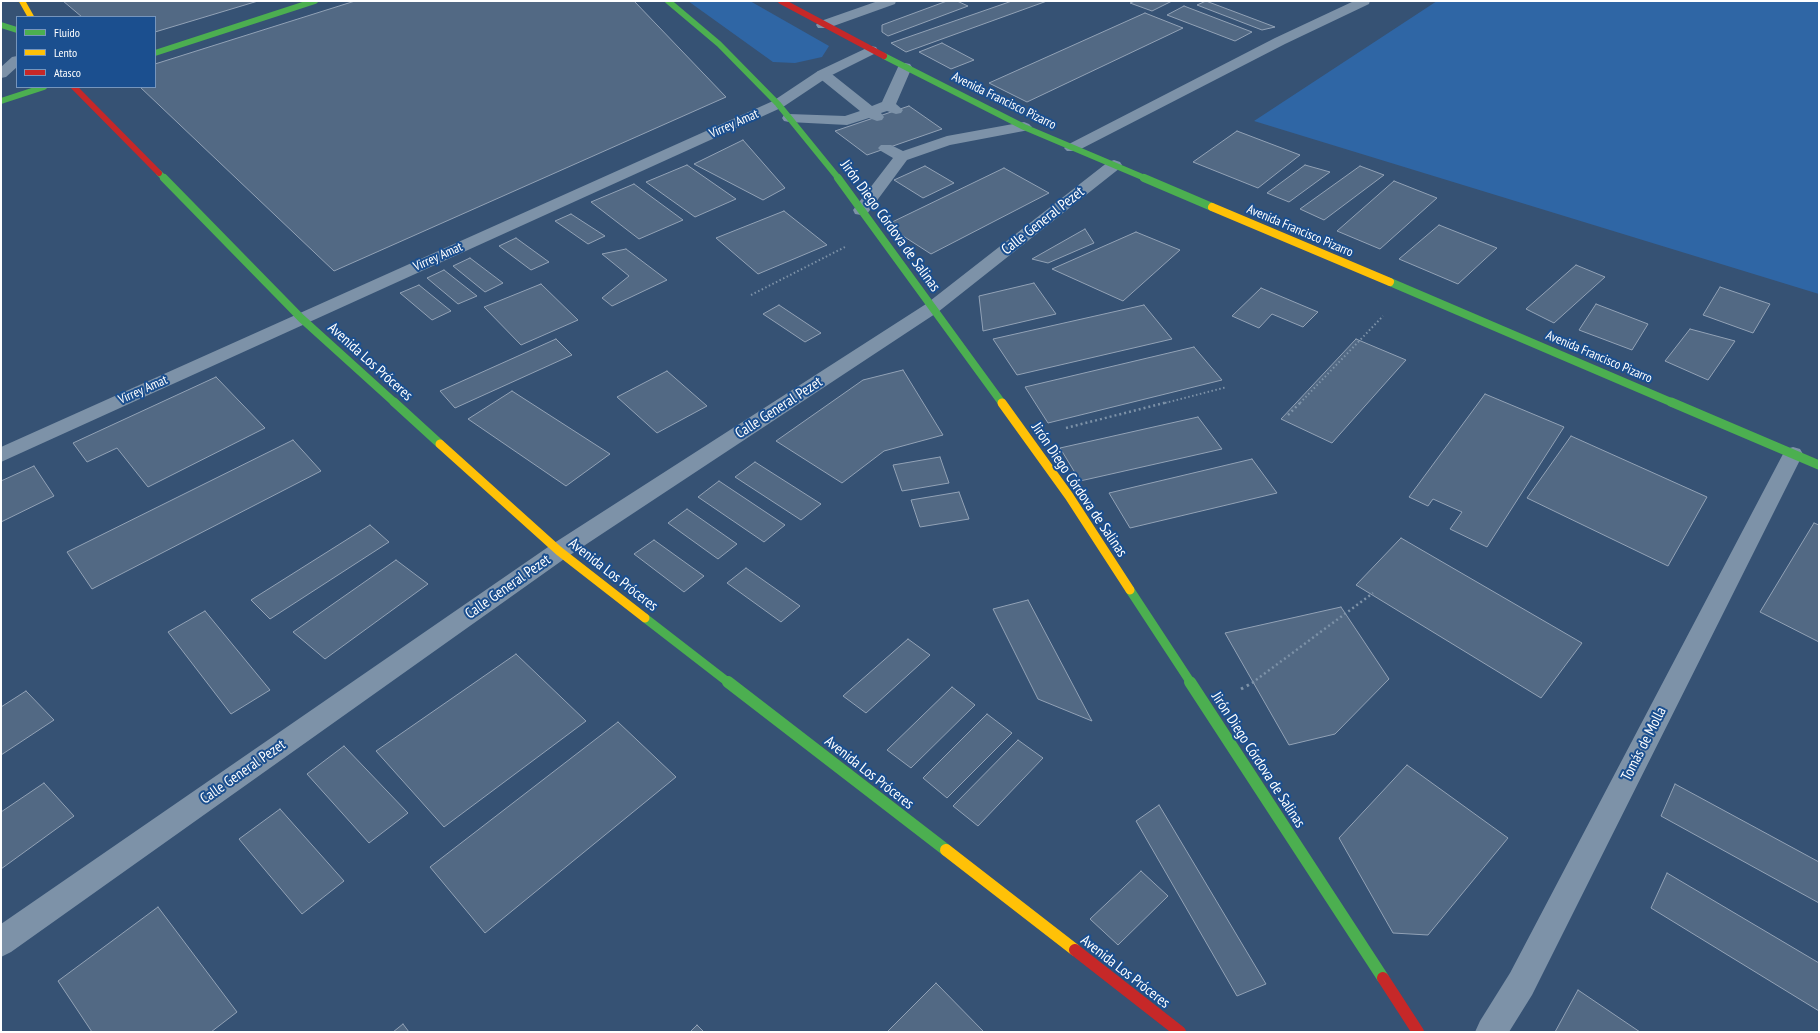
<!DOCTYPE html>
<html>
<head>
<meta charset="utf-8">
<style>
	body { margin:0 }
	#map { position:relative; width:1820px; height:1033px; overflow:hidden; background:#365274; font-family:"PT Sans Narrow",sans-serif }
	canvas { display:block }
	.frame { position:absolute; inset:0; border:2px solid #fff; pointer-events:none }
	.legend { position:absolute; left:16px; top:16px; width:140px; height:72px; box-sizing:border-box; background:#1b4f8f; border:1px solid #7695bc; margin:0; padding:5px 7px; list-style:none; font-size:12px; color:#fff }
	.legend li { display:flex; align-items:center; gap:8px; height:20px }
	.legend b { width:20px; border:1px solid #7695bc }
</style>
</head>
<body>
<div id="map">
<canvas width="1820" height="1033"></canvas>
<div class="frame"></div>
<ul class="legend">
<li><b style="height:5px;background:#4caf50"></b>Fluido</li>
<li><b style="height:5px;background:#ffc107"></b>Lento</li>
<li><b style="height:5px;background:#c62828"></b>Atasco</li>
</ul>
</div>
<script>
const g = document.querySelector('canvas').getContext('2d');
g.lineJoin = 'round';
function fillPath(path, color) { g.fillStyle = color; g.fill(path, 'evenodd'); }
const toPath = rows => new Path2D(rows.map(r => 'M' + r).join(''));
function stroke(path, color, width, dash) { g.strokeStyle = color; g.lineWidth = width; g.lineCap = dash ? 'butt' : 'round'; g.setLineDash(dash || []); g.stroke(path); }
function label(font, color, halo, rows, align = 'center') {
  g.font = font + ' "PT Sans Narrow",sans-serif'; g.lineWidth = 4; g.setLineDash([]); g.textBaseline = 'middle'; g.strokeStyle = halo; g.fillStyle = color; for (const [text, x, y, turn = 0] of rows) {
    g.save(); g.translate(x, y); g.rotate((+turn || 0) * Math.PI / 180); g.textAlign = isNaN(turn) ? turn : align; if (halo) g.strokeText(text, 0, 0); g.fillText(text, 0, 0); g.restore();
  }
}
fillPath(toPath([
	[688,1,750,1,829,46,822,57,795,63,773,62],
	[1437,1,1819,1,1819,294,1254,121]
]), '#2f66a5');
const building = toPath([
	[63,1,258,1,155,32,155,17,82,17,63,1],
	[355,1,634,1,726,97,334,271,140,87,155,87,155,64,355,1],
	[947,1,957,1,968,6,888,36,882,32,882,25,947,1],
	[1012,1,1047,1,906,52,891,43,1012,1],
	[1135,1,1172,1,1152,11,1130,3,1135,1],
	[1206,1,1275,27,1262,30,1197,5,1206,1],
	[1184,6,1252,32,1235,41,1167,15,1184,6],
	[1145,13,1183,28,1027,102,989,83,1145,13],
	[942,43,974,60,951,69,919,52,942,43],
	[909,106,942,129,867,155,835,131,909,106],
	[1237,131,1300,155,1258,188,1193,162,1237,131],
	[743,140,785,188,763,200,694,164,743,140],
	[687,165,736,199,695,217,646,182,687,165],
	[1305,165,1330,172,1289,202,1267,193,1305,165],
	[925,166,954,183,923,198,894,180,925,166],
	[1360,166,1384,175,1324,220,1300,209,1360,166],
	[1004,168,1049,193,931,254,886,225,1004,168],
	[1394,181,1437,198,1380,249,1337,231,1394,181],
	[634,184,683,220,639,239,591,202,634,184],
	[784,211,827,245,758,274,716,238,784,211],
	[571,214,605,236,588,244,555,221,571,214],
	[1439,225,1497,248,1458,284,1399,259,1439,225],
	[1085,229,1094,243,1048,263,1032,259,1085,229],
	[1136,232,1180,250,1123,301,1052,269,1136,232],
	[516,238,549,262,531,270,499,246,516,238],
	[626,249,667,280,612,306,602,298,629,276,602,254,626,249],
	[470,258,503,283,485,292,453,266,470,258],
	[1576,265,1605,277,1554,323,1526,309,1576,265],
	[444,270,477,296,458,304,427,278,444,270],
	[1034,283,1056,314,983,331,979,296,1034,283],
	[541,284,578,320,521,345,484,307,541,284],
	[419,285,451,311,432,320,400,293,419,285],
	[1720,287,1770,304,1753,333,1703,315,1720,287],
	[1261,288,1318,312,1303,327,1272,314,1259,328,1232,316,1261,288],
	[1596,304,1648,324,1632,350,1579,330,1596,304],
	[779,305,821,333,805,342,763,314,779,305],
	[1144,305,1172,339,1017,375,993,339,1144,305],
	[1690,329,1735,341,1708,380,1665,361,1690,329],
	[556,339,572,355,455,408,440,391,556,339],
	[1356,339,1406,360,1332,443,1281,419,1356,339],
	[1194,347,1222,380,1048,423,1025,387,1194,347],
	[903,370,943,435,884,451,842,483,776,441,863,380,903,370],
	[667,371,707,406,657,433,617,397,667,371],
	[216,377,265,428,148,487,117,448,87,462,73,443,216,377],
	[512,391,610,454,566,486,468,419,512,391],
	[1485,394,1564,427,1487,547,1450,529,1462,512,1433,499,1428,506,1409,497,1485,394],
	[1198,417,1222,449,1080,481,1060,448,1198,417],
	[1571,436,1707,497,1668,566,1527,498,1571,436],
	[293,440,321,471,92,589,67,552,293,440],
	[940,457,949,483,902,491,893,465,940,457],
	[1252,459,1277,493,1130,528,1109,493,1252,459],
	[755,462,821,504,801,520,735,477,755,462],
	[34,466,54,496,1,522,1,481,34,466],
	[719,481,785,525,764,542,698,497,719,481],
	[959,492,969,519,920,527,911,500,959,492],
	[687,509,737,544,718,559,668,523,687,509],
	[1814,523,1819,525,1819,642,1760,612,1814,523],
	[370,525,389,542,270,619,251,600,370,525],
	[1401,538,1582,643,1541,698,1356,585,1401,538],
	[654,540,704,576,684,592,634,554,654,540],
	[396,560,428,584,325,659,293,632,396,560],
	[746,568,800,606,781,622,727,583,746,568],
	[1028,600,1092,721,1038,699,993,609,1028,600],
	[1341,607,1389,679,1335,734,1289,745,1225,633,1341,607],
	[205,611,270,690,231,714,168,632,205,611],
	[908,639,930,655,866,713,843,696,908,639],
	[516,654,586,721,444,827,376,751,516,654],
	[952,687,975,705,911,768,887,750,952,687],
	[26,691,54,720,1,755,1,707,26,691],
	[987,714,1012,733,947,798,923,778,987,714],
	[618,722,676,777,485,933,430,867,618,722],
	[1018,740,1043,758,978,826,953,806,1018,740],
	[344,746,408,813,369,843,307,774,344,746],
	[1407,765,1508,838,1428,935,1393,933,1339,838,1407,765],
	[44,783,74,816,1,869,1,812,44,783],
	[1675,784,1819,862,1819,903,1661,816,1675,784],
	[1159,805,1266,984,1237,996,1136,821,1159,805],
	[280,809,344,881,302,914,239,839,280,809],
	[1141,871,1168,896,1118,945,1090,919,1141,871],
	[1667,873,1819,963,1819,1011,1651,908,1667,873],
	[158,907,237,1012,211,1032,92,1032,58,981,158,907],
	[936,983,984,1032,887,1032,936,983],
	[1578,990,1640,1032,1555,1032,1578,990],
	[403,1024,409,1032,393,1032,403,1024],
	[697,1025,704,1032,690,1032,697,1025]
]);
fillPath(building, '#526984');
stroke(building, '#92a2b6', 1);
stroke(toPath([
	[751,295,845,247],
	[1165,403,1227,387],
	[1300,403,1383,316]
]), '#7d92a8', 2, [1.5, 2.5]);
stroke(toPath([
	[1288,415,1301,402],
	[1066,428,1168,402],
	[1252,683,1373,593]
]), '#7d92a8', 2.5, [2, 3]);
stroke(toPath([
	[1241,689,1254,682]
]), '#7d92a8', 3, [2.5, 4]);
fillPath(toPath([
	[17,56,17,67,6,77,1,78,1,67,12,57,17,56],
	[905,63,910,64,912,67,896,104,903,110,901,113,896,114,887,111,881,113,884,117,882,120,877,121,869,118,847,125,789,122,784,121,782,118,784,115,789,114,845,116,860,111,818,77,816,74,818,71,828,71,872,106,882,102,898,67,900,64,905,63],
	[1024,122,1029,124,1032,127,1029,130,950,145,907,160,867,214,861,215,855,214,853,210,893,158,881,151,878,148,881,145,891,145,903,151,947,136,1024,122]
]), '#7d92a8');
fillPath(toPath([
	[878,1,896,1,895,4,828,28,818,28,816,25,818,22,878,1],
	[1354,1,1370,1,1369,4,1285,44,1077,151,1067,151,1064,148,1067,145,1275,38,1354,1],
	[871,46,876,47,878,50,876,53,828,77,783,107,1,462,1,447,773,101,818,71,871,46],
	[1114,160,1120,162,1122,165,1120,168,938,312,567,557,11,952,1,957,1,924,551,545,926,304,1108,162,1114,160],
	[1793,447,1800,449,1803,454,1532,995,1509,1032,1475,1032,1480,1021,1510,973,1783,454,1786,449,1793,447]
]), '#7d92a8');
stroke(toPath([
	[668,1,719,44,778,104,839,179],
	[1,25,17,30],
	[155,53,315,1],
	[884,56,1024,127,1147,179],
	[1,101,44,87],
	[159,173,165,179]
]), '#4caf50', 6);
stroke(toPath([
	[164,178,301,318,395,403],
	[838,178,1002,403],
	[1144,178,1212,207],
	[1390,282,1673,403]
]), '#4caf50', 8);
stroke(toPath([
	[394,402,440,444],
	[1671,402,1819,465],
	[1130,590,1191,683],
	[645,618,729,683]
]), '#4caf50', 9);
stroke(toPath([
	[728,682,946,850],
	[1190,682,1383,978]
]), '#4caf50', 12);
stroke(toPath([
	[22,1,31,17]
]), '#ffc107', 6);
stroke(toPath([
	[1212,207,1390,282]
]), '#ffc107', 8);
stroke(toPath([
	[1002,403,1069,496,1130,590],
	[440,444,559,551,645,618]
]), '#ffc107', 9);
stroke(toPath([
	[946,850,1075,950]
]), '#ffc107', 12);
stroke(toPath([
	[781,1,884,56],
	[74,87,159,173]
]), '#c62828', 6);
stroke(toPath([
	[1075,950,1180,1032],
	[1383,978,1418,1032]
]), '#c62828', 12);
label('13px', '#fff', '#1b4f8f', [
	["Avenida Francisco Pizarro",1004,101,26],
	["Virrey Amat",734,124,-24],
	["Avenida Francisco Pizarro",1300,231,23],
	["Virrey Amat",438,257,-24],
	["Avenida Francisco Pizarro",1599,357,23],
	["Virrey Amat",143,390,-24]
]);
label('15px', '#fff', '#1b4f8f', [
	["Calle General Pezet",1043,221,-38],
	["Jirón Diego Córdova de Salinas",890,226,54],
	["Avenida Los Próceres",370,362,42],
	["Calle General Pezet",779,408,-33],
	["Jirón Diego Córdova de Salinas",1079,490,56],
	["Avenida Los Próceres",613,575,38],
	["Calle General Pezet",508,587,-35],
	["Tomás de Molla",1644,744,-63],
	["Jirón Diego Córdova de Salinas",1258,760,57],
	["Calle General Pezet",243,772,-35],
	["Avenida Los Próceres",869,773,38],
	["Avenida Los Próceres",1125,972,38]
]);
</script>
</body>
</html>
